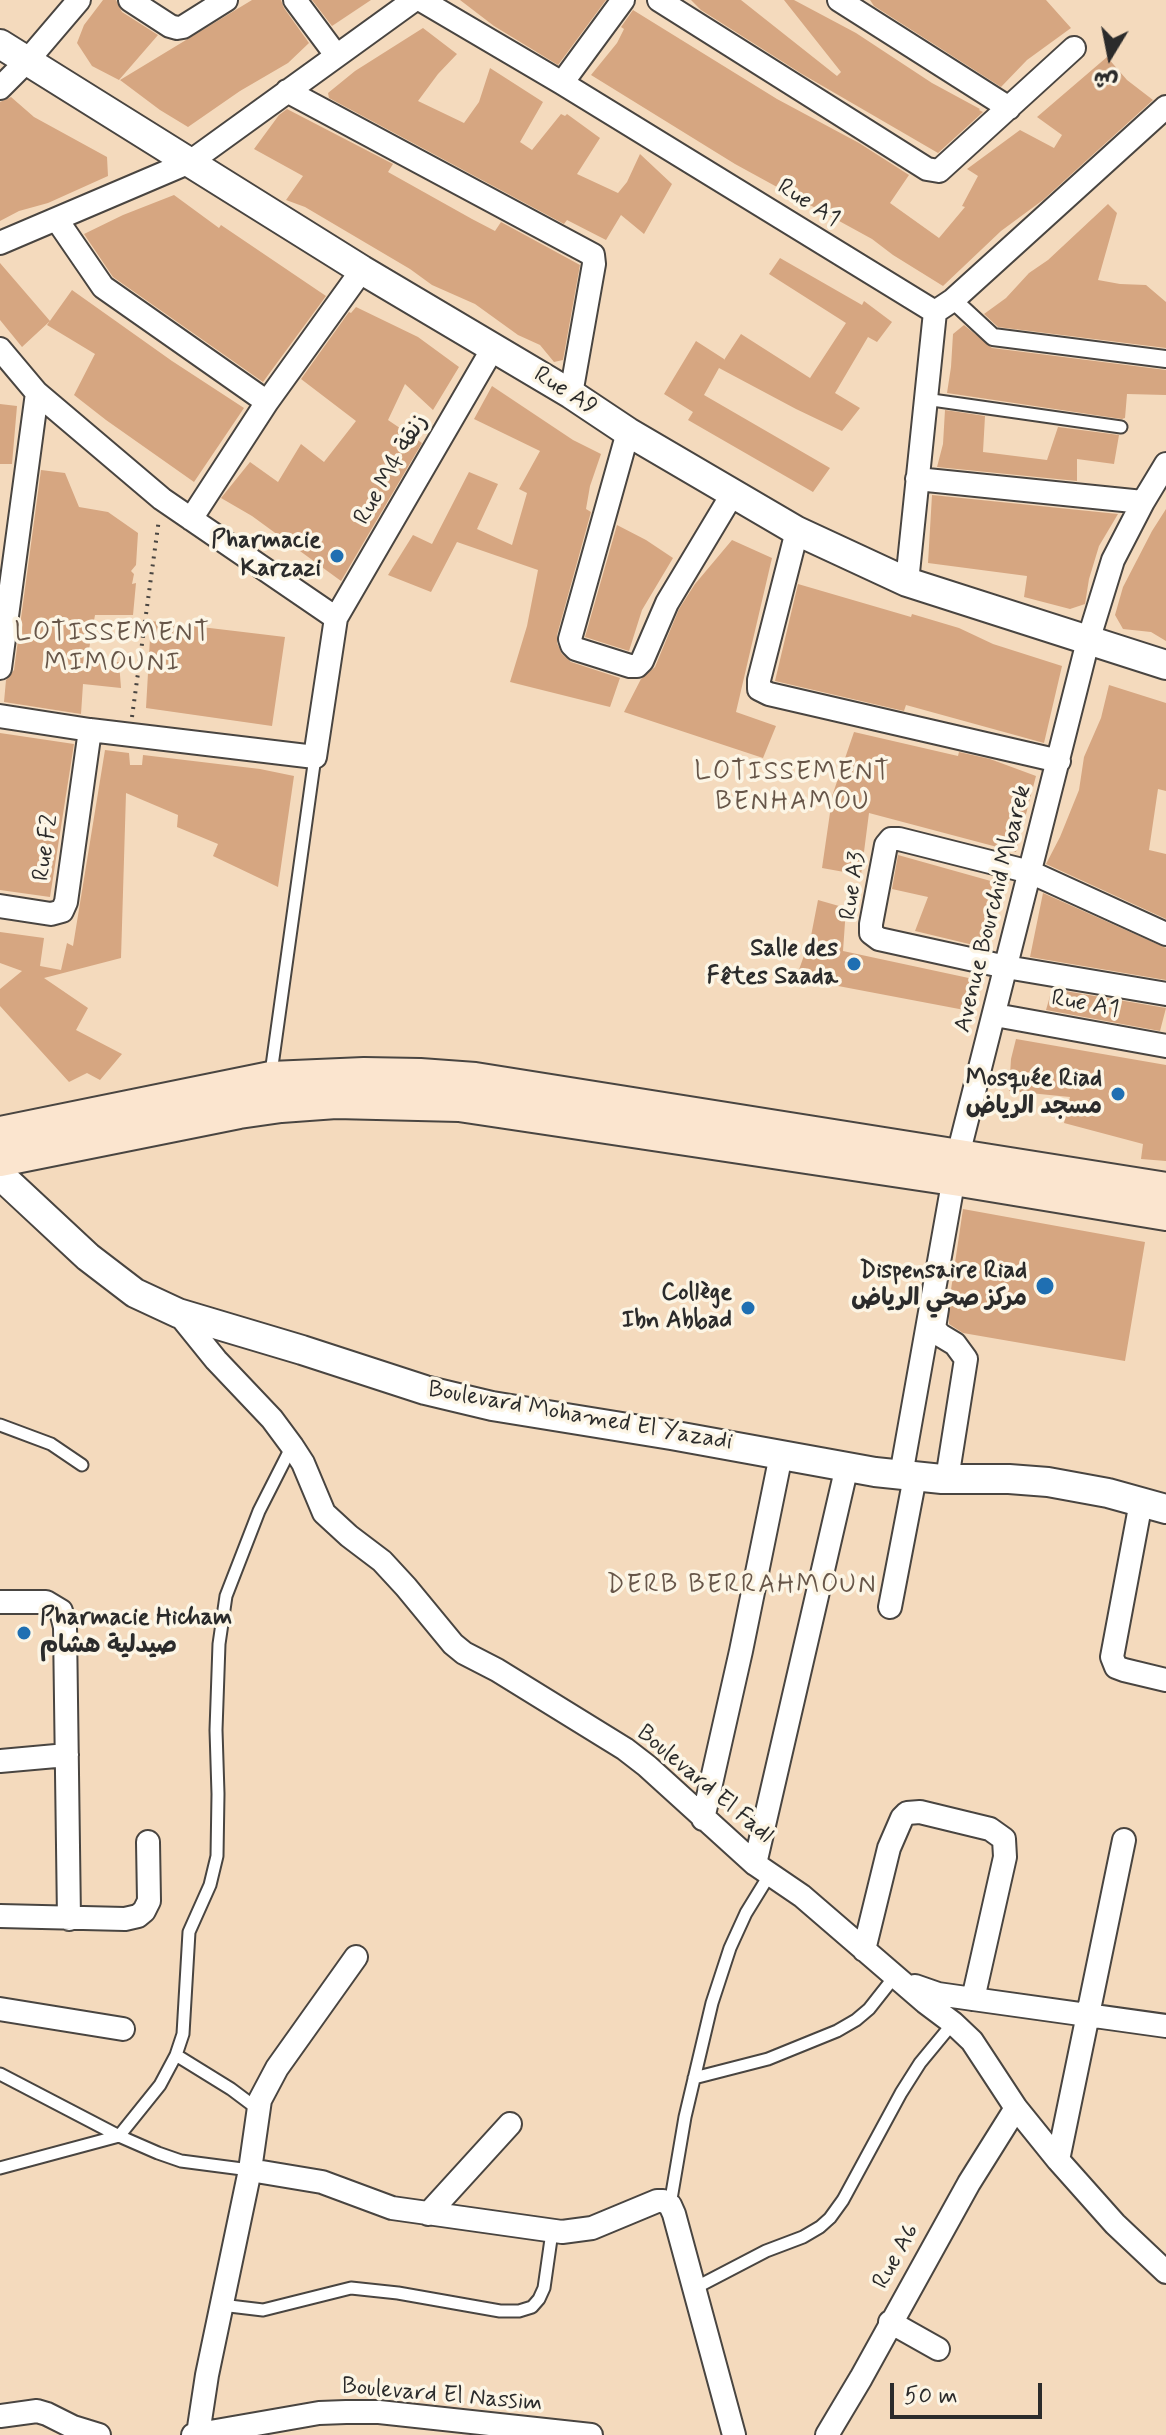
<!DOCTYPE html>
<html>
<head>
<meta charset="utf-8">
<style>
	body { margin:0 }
	#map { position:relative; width:1166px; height:2435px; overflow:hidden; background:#f4dabd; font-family:Mynerve,"Playpen Sans Arabic",sans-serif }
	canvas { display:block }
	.north { position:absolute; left:1070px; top:16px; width:80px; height:80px; -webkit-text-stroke:6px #fcf5e5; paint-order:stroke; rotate:190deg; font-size:22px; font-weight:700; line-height:32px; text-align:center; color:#2b2b2b }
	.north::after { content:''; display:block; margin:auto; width:28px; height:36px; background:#2b2b2b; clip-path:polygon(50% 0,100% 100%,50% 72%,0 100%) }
	.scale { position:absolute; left:890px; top:2383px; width:152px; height:36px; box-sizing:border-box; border:4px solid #2b2b2b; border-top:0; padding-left:10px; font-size:24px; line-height:28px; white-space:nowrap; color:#2b2b2b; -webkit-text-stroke:6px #fcf5e5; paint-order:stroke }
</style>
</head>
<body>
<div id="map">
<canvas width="1166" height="2435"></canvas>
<div class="north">ش</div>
<div class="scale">50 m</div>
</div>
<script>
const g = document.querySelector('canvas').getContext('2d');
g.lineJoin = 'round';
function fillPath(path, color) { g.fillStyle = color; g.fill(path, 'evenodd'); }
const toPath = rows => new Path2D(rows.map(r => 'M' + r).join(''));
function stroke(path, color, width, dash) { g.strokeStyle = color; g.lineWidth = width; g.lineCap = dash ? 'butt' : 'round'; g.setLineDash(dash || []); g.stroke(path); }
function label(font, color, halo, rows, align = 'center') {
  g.font = font + ' Mynerve,"Playpen Sans Arabic",sans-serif'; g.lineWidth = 7; g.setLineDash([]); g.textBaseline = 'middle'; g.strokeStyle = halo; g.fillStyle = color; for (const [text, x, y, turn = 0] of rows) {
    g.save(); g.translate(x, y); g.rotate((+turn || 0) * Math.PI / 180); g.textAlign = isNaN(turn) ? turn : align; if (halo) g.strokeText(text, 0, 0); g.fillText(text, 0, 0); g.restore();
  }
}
fillPath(toPath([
	[103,0,116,0,122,12,158,35,119,80,92,66,77,43,84,25],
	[252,0,281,0,284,8,309,43,288,63,240,91,188,127,160,110,120,80],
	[312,0,371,0,332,26],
	[460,0,606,0,558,65,494,26],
	[691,0,741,0,837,76,841,72,784,0,794,0,856,33,932,83,980,109,979,110,983,112,938,153,802,74,701,10],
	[870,0,1046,0,1071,28,1027,60,1001,87,874,6],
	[633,10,777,99,859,143,909,175,890,203,939,238,965,207,962,206,978,176,967,169,1020,130,1054,148,1062,135,1037,117,1107,57,1127,80,1153,100,1043,200,1001,231,943,286,893,255,872,239,735,164,591,75,617,43,624,29,621,27],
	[423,28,457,54,438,74,418,101,464,123,479,102,490,68,543,102,520,142,532,150,561,114,565,116,567,114,600,138,577,174,618,193,627,182,640,154,672,184,644,234,621,215,606,240,567,220,564,224,329,98,328,93,355,71],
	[11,97,34,117,107,157,108,176,48,203,19,211,0,221,0,102],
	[287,109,393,164,388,172,472,219,495,231,501,222,580,265,563,360,554,362,540,345,518,335,475,304,432,285,410,269,305,207,286,200,303,176,254,149,279,115],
	[174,195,219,228,221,225,326,296,263,382,113,277,84,234,123,215],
	[1108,204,1117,213,1098,280,1120,284,1146,285,1166,302,1166,348,998,327,984,314,1006,298,1029,273,1048,260],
	[780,258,862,305,864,301,892,322,877,342,868,337,835,393,860,408,842,431,796,409,719,368,704,395,830,468,813,492,688,420,693,412,664,394,696,341,724,359,724,360,741,334,810,378,846,323,769,274],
	[0,263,50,321,22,347,0,320],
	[72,290,172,361,244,408,194,482,106,420,74,395,95,354,47,325],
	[356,307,418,337,459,367,433,410,405,384,388,420,422,443,341,581,252,516,221,498,250,462,278,482,301,444,324,462,356,421,301,379,349,312,351,313],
	[964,325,992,348,1166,370,1166,395,1127,394,1125,418,1122,419,947,393,951,367,953,334],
	[492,386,573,440,601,454,590,486,586,509,591,512,557,635,557,643,562,654,571,662,620,678,610,707,510,682,527,626,538,570,457,542,431,592,388,575,413,535,432,544,469,472,498,484,477,529,512,545,527,493,519,489,540,451,474,419],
	[0,404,17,406,12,464,0,464],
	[945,410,985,416,983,452,1047,460,1058,427,1119,435,1114,464,1077,459,1077,481,937,467,943,444],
	[41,470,65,473,79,507,108,512,138,533,136,565,131,571,134,574,132,584,136,583,133,615,95,615,87,661,119,662,121,688,83,684,81,714,4,702,6,680,14,670],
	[932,495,1118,514,1099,546,1089,579,1085,604,1070,609,1024,597,1027,576,928,563],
	[1166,509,1166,641,1151,632,1123,629,1115,615,1123,587,1152,531],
	[617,525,646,540,673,558,642,610,629,651,585,637],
	[732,540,772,558,736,712,776,726,763,758,624,712,641,679,655,667,679,609,695,584],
	[798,584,911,617,912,614,959,628,993,644,1062,666,1044,743,906,705,904,711,775,681],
	[151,621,285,637,272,726,146,708],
	[1109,685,1166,703,1166,791,1158,789,1149,850,1166,854,1166,919,1046,864,1060,837,1079,790,1084,757,1101,718],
	[854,732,958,756,959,752,990,759,1036,776,1016,852,869,813,861,875,822,868,831,806,829,805],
	[0,733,74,744,50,897,0,890],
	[105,750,129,753,130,765,142,765,143,755,260,769,294,776,278,887,213,856,218,844,177,827,178,815,126,793,121,958,44,978,88,1008,76,1030,122,1054,100,1080,87,1073,69,1082,0,1006,0,989,22,971,0,963,0,932,44,938,40,966,61,970,67,943,73,946],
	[898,855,1005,885,986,948,915,931,928,897,892,889],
	[1043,893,1166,948,1166,980,1030,957],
	[818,900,846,908,843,951,978,980,975,1012,796,978,811,936],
	[1065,991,1166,1008,1160,1031,1046,1010,1050,996,1063,998],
	[1016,1039,1166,1065,1166,1161,1141,1159,1143,1144,1064,1123,1070,1097,1009,1091,1011,1059],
	[963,1209,1145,1242,1125,1361,963,1333,949,1324,949,1303]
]), '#d6a681');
const service = toPath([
	[925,399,1121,427],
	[271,1073,315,757],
	[0,1425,51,1444,82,1465],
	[176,2055,231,2089,259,2110],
	[0,2074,119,2136,158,2153,181,2161,250,2170],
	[694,2078,768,2059,837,2031,856,2020,869,2009,895,1976],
	[0,2168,119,2136,160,2085,176,2055,183,2034,189,1932,210,1885,217,1856,218,1794,216,1730,219,1644,226,1596,259,1511,292,1446],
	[670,2205,685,2117,712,2003,730,1948,746,1913,770,1874],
	[695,2288,766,2251,803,2237,820,2227,830,2218,843,2200,901,2093,920,2063,953,2023],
	[221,2305,263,2310,351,2288,398,2293,500,2311,519,2311,532,2307,539,2299,544,2288,552,2232]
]);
const pedestrian = toPath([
	[953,300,993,337,1166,359]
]);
const minor = toPath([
	[130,0,170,26,177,28,183,27,226,0],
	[295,0,336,55],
	[421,0,562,83,935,312,907,582],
	[659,0,927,169,939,171,1074,48],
	[839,0,1009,108],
	[562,83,623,0],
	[0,88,27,61,79,0],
	[287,91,593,255,594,264,571,394],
	[57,220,103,287,267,402],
	[0,243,190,162,414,0],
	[935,312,953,300,1166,107],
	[0,349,37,393,162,499,336,618],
	[628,432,570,639,572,645,576,649,630,666,637,666,642,661,667,603,733,493],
	[917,479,1143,502],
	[191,519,267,402,362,270],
	[797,531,759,680,759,689,769,694,1059,761],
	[0,668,37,393],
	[0,716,90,730,315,757,336,618,493,348],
	[0,906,51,914,62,911,66,902,90,730],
	[1166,934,1030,872,899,839,891,839,886,845,871,924,871,933,879,939,1006,967,1166,994],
	[995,1015,1166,1046],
	[937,1309,934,1328,940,1335,955,1344,966,1359,947,1479],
	[178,1313,216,1360,272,1419,292,1446,303,1463,324,1513,349,1536,382,1561,406,1587,453,1644,464,1653,497,1670,625,1749,647,1766,755,1864,802,1896,925,2002,953,2023,972,2041,1016,2108,1058,2160,1115,2224,1166,2272],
	[901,1475,958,1155,1088,641,1113,560,1143,502,1166,464],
	[1141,1502,1112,1657,1116,1667,1124,1670,1166,1680],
	[0,1602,46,1602,61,1611,65,1627,69,1919],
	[890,1607,915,1477],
	[0,1761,67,1755],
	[703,1819,741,1651,781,1455],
	[755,1864,847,1466],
	[0,1916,125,1919,138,1916,144,1911,149,1901,148,1842],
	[864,1950,889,1848,902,1818,907,1813,920,1812,990,1829,1004,1839,1005,1857,973,1999],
	[915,1986,938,1994,973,1999,1166,2026],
	[0,2009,123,2029],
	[1058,2160,1124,1840],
	[250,2170,322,2182,392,2208,562,2232,592,2228,657,2201,663,2201,670,2205,674,2214,734,2435],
	[428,2214,510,2124],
	[890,2322,938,2349],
	[0,2416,37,2411,47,2414,73,2427,99,2435],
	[198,2434,207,2375,250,2170,260,2100,277,2068,356,1957],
	[193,2435,319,2413,346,2412,379,2412,591,2435],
	[827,2435,861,2378,969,2183,1016,2108]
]);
const tertiary = toPath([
	[0,44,362,270,571,394,628,432,797,531,907,582,1166,665],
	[0,1175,88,1257,135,1293,178,1313,302,1350,425,1390,492,1406,671,1435,875,1472,942,1479,1009,1479,1048,1482,1108,1493,1166,1509]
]);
const secondary = toPath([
	[0,1133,271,1078,364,1074,420,1075,475,1079,1166,1189],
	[0,1160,239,1112,281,1106,336,1102,459,1105,960,1180,1166,1214]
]);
stroke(service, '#494541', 15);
stroke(pedestrian, '#494541', 20);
stroke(minor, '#494541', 26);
stroke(tertiary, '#494541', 32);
stroke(secondary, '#494541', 36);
stroke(toPath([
	[132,717,159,519]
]), '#494541', 4, [2, 6]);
stroke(service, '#fff', 11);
stroke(pedestrian, '#fff', 16);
stroke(minor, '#fff', 22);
stroke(tertiary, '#fff', 28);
stroke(secondary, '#fbe5cf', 32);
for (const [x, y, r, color] of [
	[337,556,8,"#1f6fb2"],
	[854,964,8,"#1f6fb2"],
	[1118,1094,8,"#1f6fb2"],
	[1045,1286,10,"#1f6fb2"],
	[748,1308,8,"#1f6fb2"],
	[24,1633,8,"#1f6fb2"]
]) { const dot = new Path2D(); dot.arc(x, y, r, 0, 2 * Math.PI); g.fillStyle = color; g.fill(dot); stroke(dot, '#fcf5e5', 3); }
label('24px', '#2b2b2b', '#fcf5e5', [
	["Rue A1",808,204,32],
	["Rue A9",565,392,32],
	["Rue M4 زنقة",392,470,-60],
	["Rue F2",47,848,-82],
	["Rue A3",854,886,-82],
	["Avenue Bourchid Mbarek",994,909,-76],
	["Rue A1",1085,1005,10],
	["Boulevard Mohamed El Yazadi",580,1417,10],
	["Boulevard El Fadl",704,1785,40],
	["Rue A6",897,2257,-61],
	["Boulevard El Nassim",442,2396,5]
]);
label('bold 24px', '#2b2b2b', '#fcf5e5', [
	["Pharmacie",321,542],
	["Karzazi",321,570],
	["Salle des",838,950],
	["Fêtes Saada",838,978],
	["Mosquée Riad",1102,1080],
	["مسجد الرياض",1102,1108],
	["Dispensaire Riad",1027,1272],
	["مركز صحي الرياض",1027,1300],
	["Collège",732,1294],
	["Ibn Abbad",732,1322],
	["Pharmacie Hicham",40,1619,"left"],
	["صيدلية هشام",40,1647,"left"]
], 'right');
g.letterSpacing = '2px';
label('26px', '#675649', '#fcf5e5', [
	["LOTISSEMENT",113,635],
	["MIMOUNI",113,665],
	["LOTISSEMENT",793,774],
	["BENHAMOU",793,804],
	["DERB BERRAHMOUN",742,1587]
]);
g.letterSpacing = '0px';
</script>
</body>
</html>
